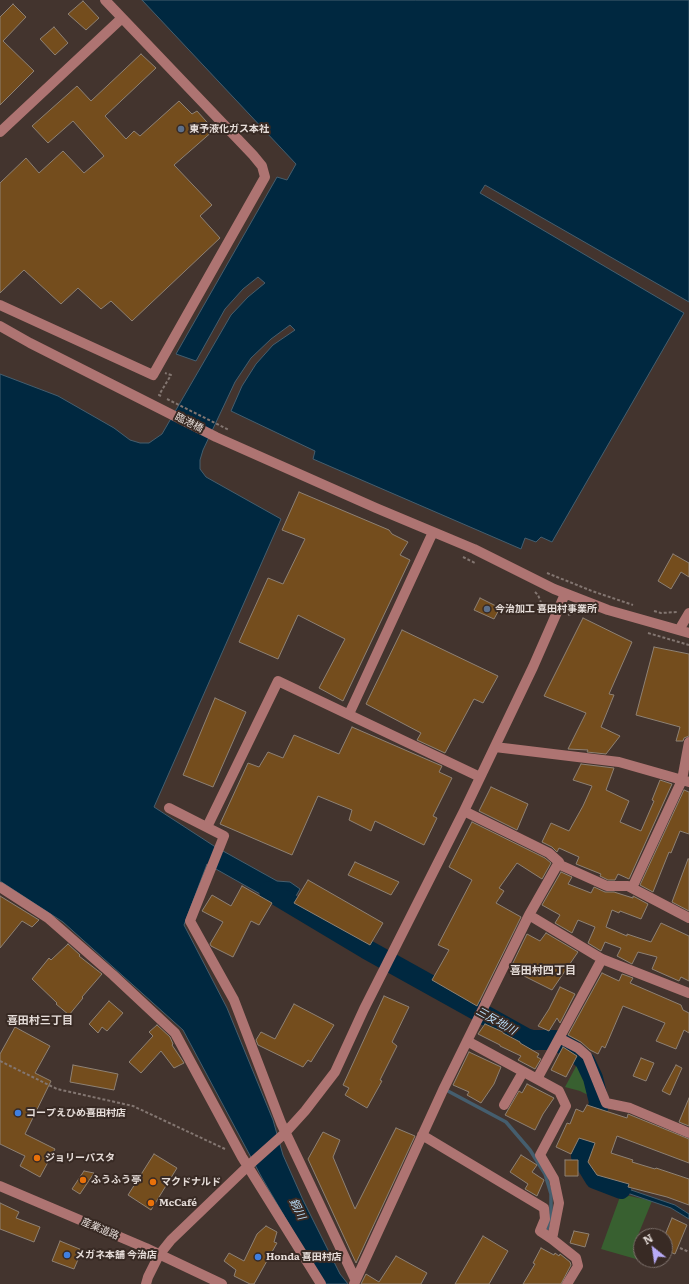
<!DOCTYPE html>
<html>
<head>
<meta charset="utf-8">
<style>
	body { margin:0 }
	#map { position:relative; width:689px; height:1284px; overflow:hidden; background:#43342e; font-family:Literata,serif }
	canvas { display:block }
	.north { position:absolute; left:633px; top:1228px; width:40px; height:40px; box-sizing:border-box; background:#382a24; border:1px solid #7d716c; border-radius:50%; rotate:330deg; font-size:11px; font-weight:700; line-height:16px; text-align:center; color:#e5dcd8 }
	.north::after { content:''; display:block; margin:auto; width:14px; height:18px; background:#b8abf7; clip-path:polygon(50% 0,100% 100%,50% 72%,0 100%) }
</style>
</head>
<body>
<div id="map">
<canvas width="689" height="1284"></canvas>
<div class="north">N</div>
</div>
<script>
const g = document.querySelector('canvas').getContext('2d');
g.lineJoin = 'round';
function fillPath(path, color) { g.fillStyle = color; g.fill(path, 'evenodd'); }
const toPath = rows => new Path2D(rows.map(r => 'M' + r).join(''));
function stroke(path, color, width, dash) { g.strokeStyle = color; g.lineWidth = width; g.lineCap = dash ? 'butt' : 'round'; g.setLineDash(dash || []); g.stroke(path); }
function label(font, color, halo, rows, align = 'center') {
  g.font = font + ' Literata,"Noto Sans JP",serif'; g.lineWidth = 4; g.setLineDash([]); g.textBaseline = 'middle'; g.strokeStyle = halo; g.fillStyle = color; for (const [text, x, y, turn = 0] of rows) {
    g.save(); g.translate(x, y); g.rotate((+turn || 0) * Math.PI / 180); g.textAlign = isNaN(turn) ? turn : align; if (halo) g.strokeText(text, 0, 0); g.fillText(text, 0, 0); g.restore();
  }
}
fillPath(toPath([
	[580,1059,584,1061,594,1091,592,1097,580,1091,565,1087],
	[621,1194,652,1201,636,1240,641,1242,641,1260,644,1260,643,1261,601,1249]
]), '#386030');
const water = toPath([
	[142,0,689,0,689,302,485,185,480,193,684,313,552,542,541,537,536,542,525,538,521,549,313,459,315,451,231,411,242,386,256,364,273,345,295,330,290,325,271,339,251,358,235,382,203,450,200,460,200,469,206,477,281,519,154,807,214,846,277,881,290,882,300,889,289,908,285,908,207,864,184,925,227,1008,273,1120,283,1155,303,1200,340,1274,348,1284,324,1284,262,1178,183,1030,63,922,0,881,0,374,58,396,114,428,130,440,140,443,149,443,162,434,231,315,248,297,265,283,258,277,243,289,225,309,196,361,176,354,277,177,287,180,296,164,142,0],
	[596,1178,675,1205,689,1214,689,1219,671,1208,595,1182,596,1178]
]);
fillPath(water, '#002840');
stroke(water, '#455e6e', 1);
stroke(toPath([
	[446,1090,506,1122,530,1150,545,1174,551,1194,551,1214,547,1229]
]), '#455e6e', 3.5);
stroke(toPath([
	[269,891,366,949,526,1038,533,1040,555,1040,573,1050,585,1061,593,1078,599,1102,598,1108,581,1156,595,1179,621,1189]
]), '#002840', 20);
const building = toPath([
	[83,1,99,18,86,30,68,14,83,1],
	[13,4,26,17,3,41,34,71,0,105,0,17,13,4],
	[54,27,68,43,55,55,40,39,54,27],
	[141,54,156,68,105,116,126,139,134,131,140,136,179,101,192,114,197,111,214,130,174,165,212,205,200,216,220,238,132,321,111,301,101,309,78,288,61,304,24,270,0,293,0,183,26,158,39,173,63,151,84,173,104,156,73,121,48,143,32,126,77,86,91,101,141,54],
	[299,492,389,530,392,534,408,542,400,555,410,560,343,701,319,688,345,639,298,615,278,659,239,642,268,578,283,584,305,539,282,530,299,492],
	[673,554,689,563,689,577,681,572,671,589,658,581,673,554],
	[480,598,500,608,494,619,474,610,480,598],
	[583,618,632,642,609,694,614,695,601,727,620,736,606,754,587,752,588,750,568,749,586,713,544,696,583,618],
	[402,630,498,676,483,703,474,699,445,753,417,740,421,733,366,704,402,630],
	[654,647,689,654,689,736,684,738,683,741,676,741,680,727,636,715,654,647],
	[215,698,246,712,213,787,183,775,215,698],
	[352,727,442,766,439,772,452,778,433,816,437,818,424,845,375,821,371,831,349,820,352,810,318,796,292,855,220,824,248,763,259,767,268,752,283,758,294,735,339,754,352,727],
	[581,764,614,768,606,790,629,801,620,822,641,831,654,801,652,800,660,780,672,784,629,879,618,874,615,880,608,880,600,876,601,874,576,864,579,857,559,848,557,852,552,847,542,842,551,823,569,831,583,806,592,786,573,780,581,764],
	[491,787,528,804,517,830,479,811,491,787],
	[684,790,689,792,689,834,680,831,671,853,669,852,653,892,640,885,684,790],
	[472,822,545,858,551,863,542,879,517,863,499,888,504,891,496,903,521,917,477,1006,432,980,449,950,438,945,472,880,449,867,472,822],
	[688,859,689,859,689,911,672,902,688,859],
	[355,862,399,882,391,895,348,875,355,862],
	[561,872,572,877,568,884,591,893,594,887,605,892,614,892,633,898,633,896,648,904,641,919,620,911,619,913,612,910,606,927,627,936,627,934,651,942,661,923,689,936,689,981,681,977,679,981,652,969,657,957,638,952,632,964,617,956,621,948,605,942,601,951,588,943,595,927,578,920,572,933,555,923,560,915,542,905,561,872],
	[308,880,383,923,370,945,294,903,308,880],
	[242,886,272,903,259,925,251,921,233,957,211,946,210,944,223,922,202,911,212,895,231,906,242,886],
	[0,896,39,920,32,927,22,921,0,948,0,896],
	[546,933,578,952,552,990,510,969,527,934,540,941,546,933],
	[68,944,80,955,79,956,102,974,82,997,83,998,69,1015,56,1004,57,1003,32,979,49,958,51,960,68,944],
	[602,973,619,981,622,974,633,978,630,983,681,1005,683,1010,689,1013,689,1033,684,1030,676,1049,656,1041,665,1023,623,1006,605,1048,602,1046,598,1054,590,1050,581,1042,568,1035,602,973],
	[560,987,575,994,560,1023,557,1018,549,1031,538,1026,549,1009,560,987],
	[384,996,409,1007,392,1042,397,1046,380,1080,382,1081,367,1108,345,1095,349,1088,343,1085,384,996],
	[109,1001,123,1013,107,1031,102,1027,98,1033,89,1024,109,1001],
	[294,1004,334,1025,311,1062,308,1060,303,1067,258,1045,256,1040,261,1032,275,1039,294,1004],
	[485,1024,503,1032,503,1033,520,1042,520,1043,539,1054,537,1057,541,1059,535,1069,518,1060,521,1056,500,1046,500,1045,478,1034,485,1024],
	[157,1025,170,1037,173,1044,172,1045,184,1063,174,1068,161,1051,141,1073,129,1062,153,1036,149,1032,157,1025],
	[15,1027,50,1046,35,1073,51,1081,25,1134,55,1149,40,1177,20,1166,25,1156,0,1144,0,1054,15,1027],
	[563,1047,577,1056,566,1077,551,1070,563,1047],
	[469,1052,501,1067,494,1084,481,1103,467,1095,469,1092,453,1085,469,1052],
	[641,1058,654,1063,646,1081,633,1076,641,1058],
	[73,1065,118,1074,114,1090,70,1082,73,1065],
	[676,1065,682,1068,670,1095,662,1091,676,1065],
	[527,1084,554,1098,543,1114,535,1130,505,1115,519,1091,522,1093,527,1084],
	[689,1098,689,1126,679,1122,689,1098],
	[587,1105,627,1118,628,1114,689,1139,689,1163,617,1136,611,1153,633,1160,632,1162,655,1169,656,1168,689,1179,689,1205,667,1197,628,1187,629,1184,597,1175,588,1162,595,1143,579,1138,571,1154,556,1147,567,1123,570,1124,576,1109,583,1112,587,1105],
	[396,1128,415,1136,356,1263,308,1159,323,1132,340,1140,333,1157,355,1209,396,1128],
	[154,1154,177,1168,151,1210,128,1195,154,1154],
	[521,1155,537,1165,532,1172,544,1180,537,1196,525,1189,528,1184,510,1172,521,1155],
	[565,1160,578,1160,578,1176,565,1176,565,1160],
	[84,1171,94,1173,80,1194,72,1189,84,1171],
	[0,1203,19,1212,16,1218,40,1227,34,1242,0,1229,0,1203],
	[672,1218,687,1225,675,1254,665,1250,665,1235,672,1218],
	[266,1226,277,1232,274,1242,277,1243,254,1284,250,1284,234,1276,236,1270,224,1261,229,1253,244,1261,257,1234,266,1226],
	[574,1231,589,1234,585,1247,570,1243,574,1231],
	[483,1236,508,1251,489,1284,455,1284,483,1236],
	[60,1241,82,1250,74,1269,52,1261,60,1241],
	[541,1248,554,1255,555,1253,559,1256,560,1254,570,1262,571,1265,561,1284,523,1284,535,1264,533,1263,541,1248],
	[396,1256,427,1273,421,1284,361,1284,366,1274,379,1282,396,1256]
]);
fillPath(building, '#744d1d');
stroke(building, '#8e8174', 1);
stroke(toPath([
	[161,396,159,395,171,375,165,373],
	[167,399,229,430],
	[463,557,475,563],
	[547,573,592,591,633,605],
	[535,592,538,595,544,610],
	[654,611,661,613,677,612],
	[568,615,581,611],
	[648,633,689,645],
	[0,1061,57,1089,133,1106,225,1149],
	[680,1248,689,1252]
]), '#837671', 2, [3, 2]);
stroke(toPath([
	[0,132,122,18],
	[0,305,153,375,265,177,262,166,253,155,105,0],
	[0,326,30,343,216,437,376,508,474,549,554,589,608,610,689,633],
	[679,630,689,613],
	[349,714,433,532],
	[495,747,619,762,689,782],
	[169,808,224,836,190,921,234,1000,281,1123,355,1279],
	[207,827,278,681,480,777],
	[558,864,607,886,628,886,689,918],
	[0,887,48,918,113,975,175,1033,242,1157,321,1284],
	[632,888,682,780,689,742],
	[529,915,602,959,689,993],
	[559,1038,578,1048,587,1056,606,1103,630,1108,689,1133],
	[467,1041,559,1091,566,1106,540,1155,554,1179,559,1203,552,1239,576,1258,578,1266,567,1284],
	[537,1079,602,959],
	[504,1105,523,1072],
	[422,1135,544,1208,545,1219,540,1231,552,1239],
	[0,1186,146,1248,222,1284],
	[146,1284,148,1277,159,1255,171,1240,248,1166,285,1133,305,1111,335,1072,364,1009,464,811,533,667,565,594],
	[354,1284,443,1090,529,915,559,862,549,853,464,811]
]), '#ae7472', 10);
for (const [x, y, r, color] of [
	[181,129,4,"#5c6f8a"],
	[487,609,4,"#5c6f8a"],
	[18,1113,4,"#3f7fe0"],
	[37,1158,4,"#e8710a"],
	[83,1180,4,"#e8710a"],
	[153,1182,4,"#e8710a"],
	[151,1203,4,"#e8710a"],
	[67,1255,4,"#3f7fe0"],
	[258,1257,4,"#3f7fe0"]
]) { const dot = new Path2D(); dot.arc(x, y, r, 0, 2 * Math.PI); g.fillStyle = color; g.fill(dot); stroke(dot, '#382a24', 1.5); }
label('bold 10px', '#e5dcd8', '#382a24', [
	["東予液化ガス本社",189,129],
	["今治加工 喜田村事業所",495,609],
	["コープえひめ喜田村店",26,1113],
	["ジョリーパスタ",45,1158],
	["ふうふう亭",91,1180],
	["マクドナルド",161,1182],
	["McCafé",159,1203],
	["メガネ本舗 今治店",75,1255],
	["Honda 喜田村店",266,1257]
], 'left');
label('10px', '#e5dcd8', '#382a24', [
	["臨港橋",189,423,27],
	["産業道路",100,1229,23]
]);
label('bold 11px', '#e5dcd8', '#382a24', [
	["喜田村四丁目",543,971],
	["喜田村三丁目",40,1021]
]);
label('italic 11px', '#bbdef9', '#382a24', [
	["三反地川",496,1021,29],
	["銅川",297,1209,63]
]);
</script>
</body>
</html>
